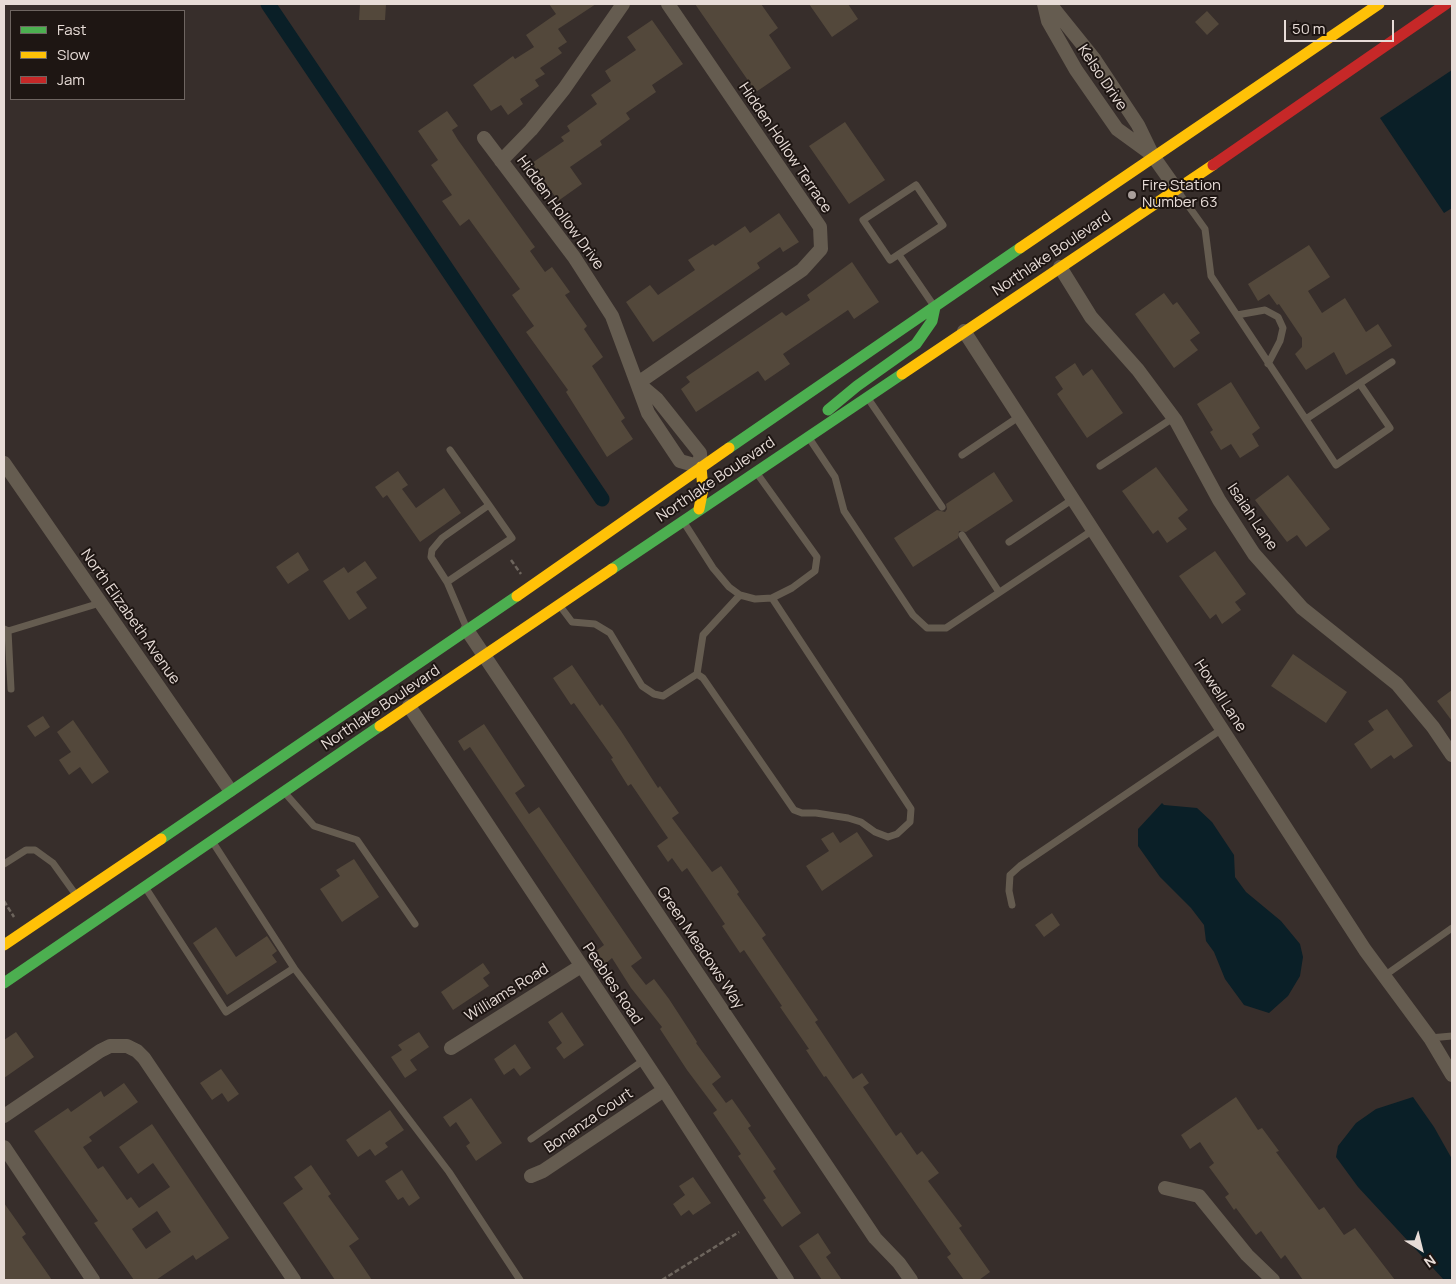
<!DOCTYPE html>
<html>
<head>
<meta charset="utf-8">
<style>
	body { margin:0 }
	#map { position:relative; width:1456px; height:1284px; overflow:hidden; background:#372e2b; font-family:Manrope,sans-serif }
	canvas { display:block }
	.frame { position:absolute; inset:0; border:5px solid #e7dcd7; pointer-events:none }
	.legend { position:absolute; left:10px; top:10px; width:175px; height:90px; box-sizing:border-box; background:#1e1613; border:1px solid #6e6561; margin:0; padding:6px 9px; list-style:none; font-size:15px; color:#e7dcd7 }
	.legend li { display:flex; align-items:center; gap:10px; height:25px }
	.legend b { width:25px; border:1px solid #6e6561 }
	.north { position:absolute; left:1396px; top:1224px; width:50px; height:50px; -webkit-text-stroke:4px #1e1613; paint-order:stroke; rotate:144deg; font-size:14px; font-weight:700; line-height:20px; text-align:center; color:#e7dcd7 }
	.north::after { content:''; display:block; margin:auto; width:18px; height:22px; background:#e7dcd7; clip-path:polygon(50% 0,100% 100%,50% 72%,0 100%) }
	.scale { position:absolute; left:1284px; top:20px; width:110px; height:22px; box-sizing:border-box; border:2px solid #e7dcd7; border-top:0; padding-left:6px; font-size:15px; line-height:18px; white-space:nowrap; color:#e7dcd7; -webkit-text-stroke:4px #1e1613; paint-order:stroke }
</style>
</head>
<body>
<div id="map">
<canvas width="1456" height="1284"></canvas>
<div class="frame"></div>
<ul class="legend">
<li><b style="height:6px;background:#4caf50"></b>Fast</li>
<li><b style="height:6px;background:#ffc107"></b>Slow</li>
<li><b style="height:6px;background:#c62828"></b>Jam</li>
</ul>
<div class="north">N</div>
<div class="scale">50 m</div>
</div>
<script>
const g = document.querySelector('canvas').getContext('2d');
g.lineJoin = 'round';
function fillPath(path, color) { g.fillStyle = color; g.fill(path, 'evenodd'); }
const toPath = rows => new Path2D(rows.map(r => 'M' + r).join(''));
function stroke(path, color, width, dash) { g.strokeStyle = color; g.lineWidth = width; g.lineCap = dash ? 'butt' : 'round'; g.setLineDash(dash || []); g.stroke(path); }
function label(font, color, halo, rows, align = 'center') {
  g.font = font + ' Manrope,sans-serif'; g.lineWidth = 4; g.setLineDash([]); g.textBaseline = 'middle'; g.strokeStyle = halo; g.fillStyle = color; for (const [text, x, y, turn = 0] of rows) {
    g.save(); g.translate(x, y); g.rotate((+turn || 0) * Math.PI / 180); g.textAlign = isNaN(turn) ? turn : align; if (halo) g.strokeText(text, 0, 0); g.fillText(text, 0, 0); g.restore();
  }
}
fillPath(toPath([
	[1452,70,1452,208,1444,213,1380,118],
	[1162,803,1164,805,1197,808,1212,822,1234,855,1235,877,1246,892,1281,921,1300,944,1303,957,1300,976,1288,996,1269,1013,1244,1005,1225,979,1214,952,1206,941,1204,925,1191,908,1160,877,1138,846,1138,829],
	[1413,1097,1434,1127,1452,1159,1452,1280,1444,1280,1358,1187,1336,1157,1338,1146,1356,1123,1376,1109]
]), '#0a1f27');
stroke(toPath([
	[268,4,602,499]
]), '#0a1f27', 15);
fillPath(toPath([
	[360,4,386,4,385,20,359,20],
	[549,4,596,4,558,29,567,42,558,48,562,53,540,68,545,74,535,80,539,86,520,99,523,104,508,115,501,105,491,111,473,85,513,56,515,59,534,47,526,35,556,14],
	[695,4,761,4,778,28,769,35,791,68,756,92],
	[809,4,848,4,858,19,832,37],
	[1207,11,1219,24,1207,35,1195,22],
	[652,20,683,64,652,85,656,92,626,113,630,119,600,141,602,145,570,167,582,184,558,201,532,163,564,141,561,137,570,131,567,126,597,104,591,95,611,81,605,71,636,50,627,37],
	[447,111,458,126,452,130,458,140,535,247,530,251,545,272,552,267,570,292,565,295,587,326,584,329,603,357,592,366,625,418,621,421,633,439,607,457,566,392,568,390,526,332,534,326,512,295,520,289,469,219,460,226,442,201,452,195,431,165,438,160,418,131],
	[845,122,885,180,849,204,809,146],
	[779,213,799,242,783,252,780,247,757,263,760,268,653,342,626,302,650,285,658,295,695,270,688,260,713,244,715,246,745,226,750,233],
	[1309,245,1330,277,1308,291,1322,313,1345,298,1366,332,1378,324,1392,346,1346,375,1334,352,1306,370,1295,354,1302,347,1302,338,1279,304,1277,305,1269,294,1258,301,1248,284],
	[852,262,879,302,854,319,848,310,783,354,790,364,765,381,758,371,696,412,681,389,690,382,686,377,782,312,786,316,810,300,807,295],
	[1164,293,1173,305,1177,302,1200,333,1190,340,1198,350,1174,368,1135,314],
	[1075,363,1083,376,1092,369,1123,413,1087,438,1057,394,1063,389,1055,377],
	[1231,382,1260,428,1252,434,1259,446,1240,458,1231,444,1221,450,1210,432,1213,430,1197,404],
	[1156,467,1188,510,1178,518,1187,529,1167,543,1158,530,1153,534,1122,491],
	[398,471,408,485,402,489,416,508,444,488,461,513,420,542,387,495,383,498,375,487],
	[994,472,1013,501,966,532,959,531,958,538,913,567,894,538,937,510,945,512,947,509,946,504],
	[1288,475,1330,529,1306,547,1297,535,1287,542,1255,500],
	[1215,551,1246,594,1235,602,1241,610,1222,624,1216,614,1210,619,1179,576],
	[298,552,309,570,288,584,276,567],
	[365,561,377,578,356,592,367,608,349,620,323,581,344,567,348,573],
	[1293,654,1347,692,1326,723,1271,686],
	[572,665,600,706,602,704,621,731,658,788,660,786,679,813,672,818,712,872,721,866,739,892,737,894,766,935,762,938,818,1020,815,1022,853,1079,862,1073,869,1083,863,1087,896,1136,901,1132,917,1155,922,1151,939,1173,928,1181,962,1226,959,1228,990,1272,979,1280,964,1280,947,1257,951,1254,826,1076,824,1077,806,1050,809,1049,780,1007,782,1006,744,950,740,953,722,926,725,924,687,868,682,872,672,858,668,862,657,846,668,838,631,784,628,786,611,759,613,758,574,703,571,705,553,678],
	[1452,690,1452,721,1437,701],
	[1387,709,1413,746,1394,759,1391,755,1371,769,1354,744,1374,730,1368,721],
	[43,716,50,727,35,737,27,726],
	[73,720,109,772,92,784,80,767,69,775,59,760,71,752,57,732],
	[484,724,525,786,515,793,529,814,539,807,642,958,631,966,646,985,654,979,669,999,697,1042,696,1043,721,1077,712,1084,726,1103,732,1099,751,1126,748,1128,776,1169,773,1171,801,1213,782,1227,763,1200,766,1198,738,1156,741,1154,713,1113,717,1110,687,1070,660,1029,662,1027,631,988,612,958,605,964,596,951,604,945,470,747,464,751,458,741],
	[833,832,840,843,857,832,873,856,822,891,806,866,829,851,821,839],
	[354,859,379,897,342,922,320,889,340,876,336,870],
	[1052,913,1060,925,1044,937,1035,925],
	[216,927,236,957,267,936,277,951,272,955,277,962,227,995,193,943],
	[483,963,490,973,483,978,489,986,453,1010,441,992],
	[562,1012,584,1045,564,1059,556,1048,562,1043,548,1022],
	[16,1032,34,1057,4,1078,4,1040],
	[419,1032,429,1047,410,1060,417,1070,405,1078,391,1057,402,1050,398,1045],
	[515,1044,531,1068,520,1076,514,1068,504,1075,494,1059],
	[221,1069,239,1094,228,1102,222,1093,212,1100,200,1083],
	[124,1083,138,1102,89,1137,92,1141,83,1147,98,1169,103,1166,127,1200,131,1197,139,1208,170,1187,153,1163,138,1174,119,1147,152,1124,229,1238,196,1260,193,1255,156,1280,134,1280,94,1223,98,1221,34,1131,68,1108,71,1112,101,1091,104,1097],
	[157,1211,171,1232,146,1249,132,1229],
	[1236,1097,1258,1130,1262,1128,1279,1151,1276,1152,1319,1210,1324,1207,1344,1235,1355,1228,1395,1280,1303,1280,1285,1255,1281,1259,1261,1231,1256,1235,1236,1208,1234,1210,1225,1197,1229,1194,1209,1167,1214,1163,1200,1142,1190,1149,1181,1135],
	[471,1098,502,1143,476,1161,466,1146,470,1143,456,1122,450,1127,443,1117],
	[390,1110,404,1130,385,1143,388,1147,375,1156,370,1149,358,1157,346,1140],
	[311,1165,331,1194,328,1196,359,1239,349,1246,372,1280,335,1280,283,1203,303,1189,294,1177],
	[402,1170,420,1198,409,1206,403,1197,398,1200,385,1181],
	[693,1177,711,1203,693,1215,689,1210,681,1216,673,1204,685,1195,679,1186],
	[4,1203,26,1234,22,1237,52,1280,4,1280],
	[818,1233,831,1253,826,1257,842,1280,822,1280,799,1246]
]), '#53483b');
stroke(toPath([
	[511,560,521,574],
	[4,901,14,917],
	[662,1280,739,1232]
]), '#6d655d', 2.5, [5, 2.5]);
stroke(toPath([
	[916,185,943,225,890,260,863,220,916,185],
	[1177,190,1205,229,1211,276,1336,465,1390,428,1360,384],
	[899,255,934,306],
	[1237,315,1265,310,1278,317,1283,328,1280,341,1268,364],
	[867,397,942,507],
	[1306,419,1392,362],
	[809,438,835,477,844,511,913,615,927,628,946,628,1093,530],
	[450,450,489,505,442,538,432,550,431,557,447,582,467,629],
	[962,455,1020,416],
	[1100,466,1173,418],
	[683,521,713,568,729,587,740,595,755,599,772,598,792,588,815,571,817,557,756,472],
	[962,535,999,592],
	[1009,542,1073,499],
	[447,582,512,538,489,505],
	[560,606,572,622,595,624,610,633,642,686,654,694,663,696,697,674,703,678,794,810,802,813,816,813,848,818,861,822,875,832,888,837,897,834,910,822,911,809,772,598],
	[4,629,8,631,100,603],
	[4,634,8,631,11,689],
	[697,674,703,635,740,595],
	[285,793,314,826,357,840,415,924],
	[4,864,26,850,35,850,53,863,76,895],
	[145,887,226,1012,294,968,212,841],
	[1012,905,1009,891,1010,875,1020,866,1222,729],
	[294,968,449,1172,520,1280],
	[1384,976,1452,928],
	[1430,1038,1452,1036],
	[531,1139,644,1060]
]), '#655c50', 7);
stroke(toPath([
	[1044,4,1048,21,1076,70,1117,129,1150,153],
	[1050,4,1095,60,1138,125,1153,156,1177,190],
	[484,138,574,257,612,316,648,413,680,461,701,467,700,453,657,399,638,383],
	[501,161,531,130,564,89,623,4],
	[1060,267,1091,317,1138,370,1176,421,1219,500,1254,554,1302,608,1397,684,1433,727,1452,755],
	[964,331,1365,950,1430,1038,1452,1075],
	[638,383,802,270,821,249,820,227,668,4],
	[4,463,230,790],
	[467,630,875,1238,899,1263,911,1280],
	[409,706,664,1090,787,1280],
	[451,1048,581,966],
	[4,1116,100,1051,110,1046,127,1046,137,1051,144,1058,294,1280],
	[4,1147,93,1280],
	[531,1176,543,1171,664,1090],
	[1165,1188,1199,1196,1247,1255,1273,1280]
]), '#655c50', 14);
stroke(toPath([
	[828,410,857,386,916,344,932,321,935,307],
	[729,448,1020,248],
	[612,569,902,374],
	[161,839,517,596],
	[4,983,380,726]
]), '#4caf50', 11);
stroke(toPath([
	[1020,248,1379,4],
	[902,374,1213,165],
	[699,509,703,489,701,467],
	[517,596,729,448],
	[380,726,612,569],
	[4,945,161,839]
]), '#ffc107', 11);
stroke(toPath([
	[1213,165,1446,4]
]), '#c62828', 11);
for (const [x, y, r, color] of [
	[1132,195,5,"#a99f9b"]
]) { const dot = new Path2D(); dot.arc(x, y, r, 0, 2 * Math.PI); g.fillStyle = color; g.fill(dot); stroke(dot, '#1e1613', 2); }
label('15px', '#e7dcd7', '#1e1613', [
	["Kelso Drive",1102,78,56],
	["Hidden Hollow Terrace",785,148,56],
	["Hidden Hollow Drive",560,213,54],
	["Northlake Boulevard",1052,254,-34],
	["Northlake Boulevard",716,480,-34],
	["Isaiah Lane",1252,517,56],
	["North Elizabeth Avenue",130,617,55],
	["Howell Lane",1220,696,57],
	["Northlake Boulevard",381,708,-34],
	["Green Meadows Way",700,948,56],
	["Peebles Road",612,984,56],
	["Williams Road",507,993,-32],
	["Bonanza Court",589,1121,-34]
]);
label('15px', '#e7dcd7', '#1e1613', [
	["Fire Station",1142,186],
	["Number 63",1142,203]
], 'left');
</script>
</body>
</html>
